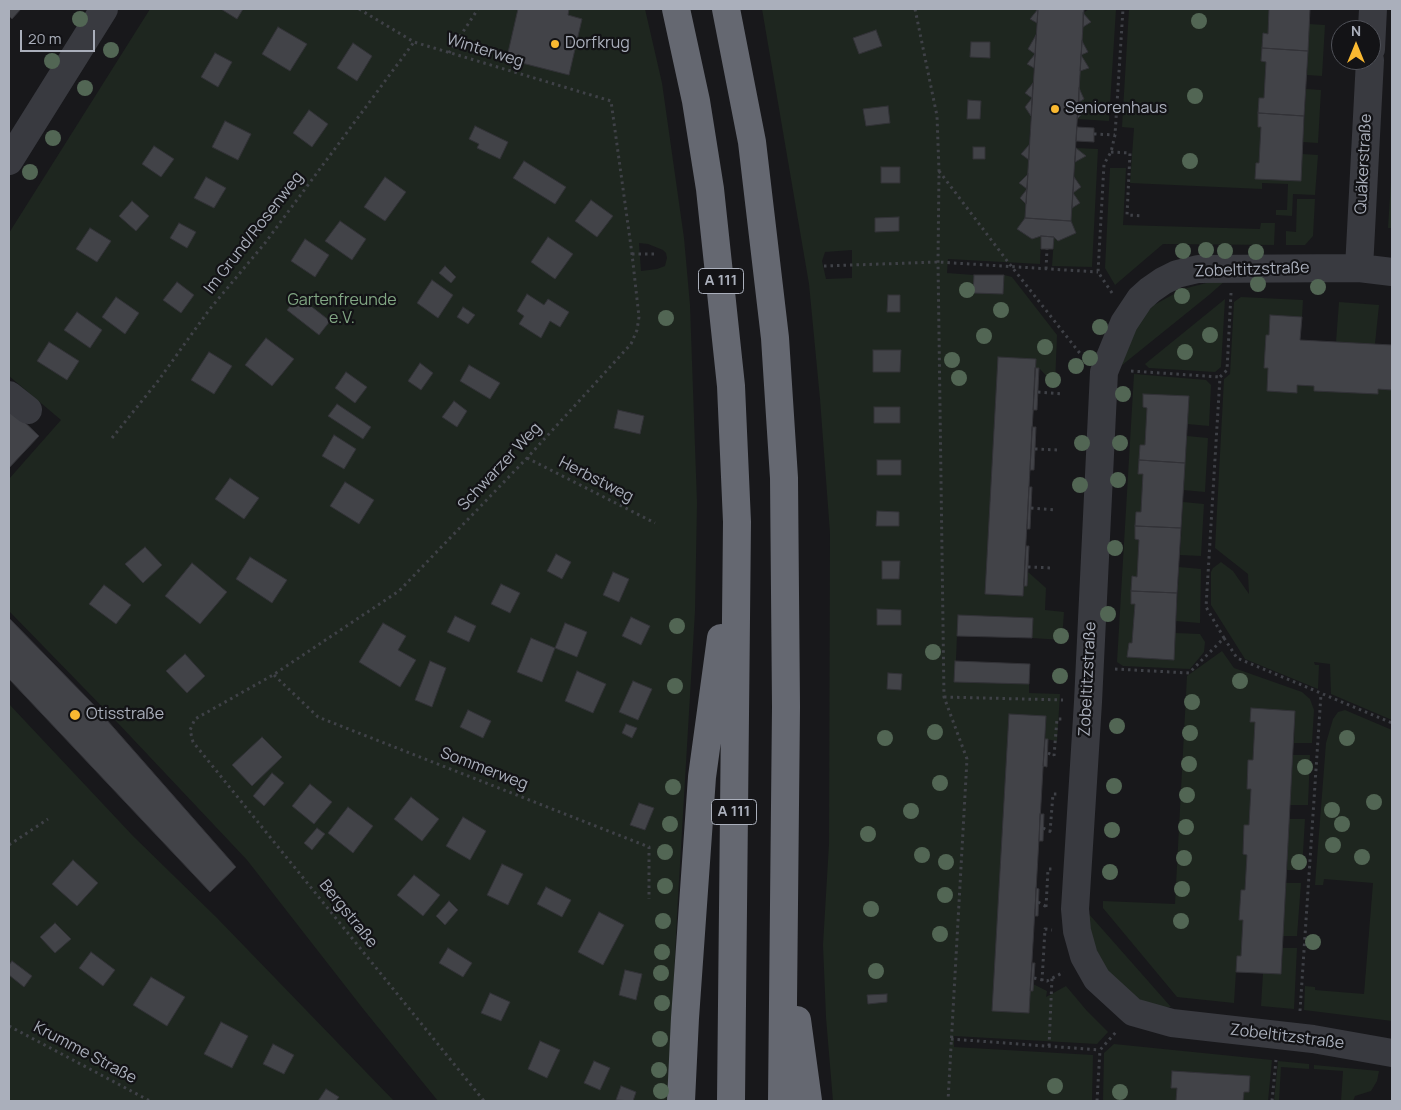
<!DOCTYPE html>
<html>
<head>
<meta charset="utf-8">
<style>
	body { margin:0 }
	#map { position:relative; width:1401px; height:1110px; overflow:hidden; background:#18181b; font-family:Manrope,sans-serif }
	canvas { display:block }
	.frame { position:absolute; inset:0; border:10px solid #aaafbb; pointer-events:none }
	.north { position:absolute; left:1331px; top:20px; width:50px; height:50px; box-sizing:border-box; background:#131316; border:1px solid #4f5158; border-radius:50%; rotate:0deg; font-size:14px; font-weight:700; line-height:20px; text-align:center; color:#aaafbb }
	.north::after { content:''; display:block; margin:auto; width:18px; height:22px; background:#fab931; clip-path:polygon(50% 0,100% 100%,50% 72%,0 100%) }
	.scale { position:absolute; left:20px; top:30px; width:75px; height:22px; box-sizing:border-box; border:2px solid #aaafbb; border-top:0; padding-left:6px; font-size:15px; line-height:18px; white-space:nowrap; color:#aaafbb; -webkit-text-stroke:4px #131316; paint-order:stroke }
</style>
</head>
<body>
<div id="map">
<canvas width="1401" height="1110"></canvas>
<div class="frame"></div>
<div class="north">N</div>
<div class="scale">20 m</div>
</div>
<script>
const g = document.querySelector('canvas').getContext('2d');
g.lineJoin = 'round';
function fillPath(path, color) { g.fillStyle = color; g.fill(path, 'evenodd'); }
const toPath = rows => new Path2D(rows.map(r => 'M' + r).join(''));
function stroke(path, color, width, dash) { g.strokeStyle = color; g.lineWidth = width; g.lineCap = dash ? 'butt' : 'round'; g.setLineDash(dash || []); g.stroke(path); }
function label(font, color, halo, rows, align = 'center') {
  g.font = font + ' Manrope,sans-serif'; g.lineWidth = 4.5; g.setLineDash([]); g.textBaseline = 'middle'; g.strokeStyle = halo; g.fillStyle = color; for (const [text, x, y, turn = 0] of rows) {
    g.save(); g.translate(x, y); g.rotate((+turn || 0) * Math.PI / 180); g.textAlign = isNaN(turn) ? turn : align; if (halo) g.strokeText(text, 0, 0); g.fillText(text, 0, 0); g.restore();
  }
}
fillPath(toPath([
	[150,9,645,9,662,83,684,238,690,305,697,503,695,611,677,915,668,1101,438,1101,364,1010,247,860,116,721,9,611,9,479,61,420,9,376,9,233],
	[639,243,648,244,663,250,666,253,667,258,665,266,657,269,641,271],
	[762,9,1038,9,1030,19,1037,23,1036,35,1028,49,1035,54,1027,64,1034,68,1033,83,1025,93,1032,98,1025,107,1031,116,1029,145,1021,154,1029,160,1028,174,1019,183,1027,189,1020,198,1026,204,1025,218,1018,229,1032,239,1041,236,1040,264,948,259,947,273,974,275,974,293,1003,294,1004,275,1012,277,1057,335,1055,385,1039,368,1035,368,1036,359,998,357,985,593,1023,596,1024,586,1027,586,1028,572,1046,588,1045,610,1064,612,1062,640,1032,638,1032,618,957,636,955,682,1029,684,1029,693,1060,694,1057,741,1045,739,1046,716,1009,714,992,1011,1030,991,1033,984,1047,991,1046,997,1066,986,1087,1011,1108,1032,1097,1044,954,1036,954,1047,1093,1055,1092,1101,833,1101,826,1017,823,945,829,844,830,533,820,399,809,284],
	[852,250,852,278,826,279,822,261,825,252],
	[1089,9,1116,9,1109,121,1077,119,1082,114,1079,102,1084,99,1079,88,1080,71,1088,67,1081,55,1088,52,1082,41,1083,27,1090,21,1083,13],
	[1129,9,1269,9,1268,34,1263,34,1261,61,1266,62,1264,98,1259,99,1258,127,1261,127,1259,163,1256,164,1255,178,1300,181,1302,154,1318,155,1315,195,1293,194,1292,216,1276,215,1276,210,1287,210,1288,184,1262,183,1262,189,1130,183,1134,128,1122,127],
	[1309,24,1325,25,1322,76,1307,75],
	[1306,89,1321,90,1318,143,1303,142],
	[1076,148,1098,149,1092,267,1052,266,1054,237,1058,241,1076,233,1071,221,1072,208,1080,203,1073,193,1081,187,1074,177,1075,162,1085,156],
	[1110,168,1126,168,1123,225,1260,229,1261,223,1275,223,1274,245,1163,244,1115,285,1105,268],
	[1391,181,1392,228,1388,228],
	[1297,199,1315,199,1313,236,1305,245,1286,245,1286,231,1296,232],
	[1226,280,1209,295,1121,366,1140,319,1154,305,1183,289,1214,281],
	[1241,297,1303,300,1302,317,1270,315,1269,335,1266,335,1265,368,1268,368,1267,391,1296,393,1297,385,1314,386,1315,391,1378,394,1378,389,1392,390,1392,720,1331,694,1330,664,1314,662,1315,665,1319,665,1318,689,1245,659,1211,605,1211,572,1213,568,1221,562,1233,571,1249,594,1248,574,1215,548,1224,379,1230,374,1234,302],
	[1225,299,1221,367,1215,372,1149,368,1145,364],
	[1339,302,1379,305,1375,344,1336,342],
	[1134,374,1206,380,1211,385,1209,426,1187,424,1189,396,1143,394,1143,407,1147,408,1145,445,1140,445,1138,474,1143,474,1141,512,1136,512,1135,539,1139,540,1137,577,1132,577,1131,603,1135,604,1132,643,1129,643,1128,657,1173,660,1175,633,1200,634,1205,642,1204,652,1190,669,1123,666,1117,662],
	[1187,436,1208,438,1205,492,1183,490],
	[1183,502,1204,504,1201,556,1180,555],
	[1179,567,1201,569,1200,623,1176,621],
	[1222,651,1234,668,1302,692,1310,699,1314,710,1312,743,1294,743,1295,711,1251,709,1251,722,1255,722,1253,760,1248,760,1247,789,1251,789,1249,825,1244,826,1243,854,1247,855,1245,890,1241,890,1239,919,1243,920,1241,956,1237,956,1234,1003,1177,997,1103,908,1103,901,1175,904,1187,676],
	[9,704,133,836,217,918,394,1101,9,1101],
	[1345,710,1392,730,1392,1021,1304,1010,1305,986,1315,987,1315,990,1364,994,1373,883,1324,879,1323,885,1315,885,1326,743,1333,719,1338,712],
	[1293,755,1310,755,1308,805,1290,805],
	[1289,819,1305,819,1302,870,1287,870],
	[1286,883,1301,883,1297,936,1283,936],
	[1088,913,1171,1007,1161,1008,1138,999,1111,977,1092,942],
	[1283,948,1297,948,1294,1009,1261,1006,1263,973,1281,974],
	[1114,1044,1272,1060,1268,1101,1243,1101,1244,1092,1249,1092,1250,1076,1172,1071,1171,1087,1177,1088,1176,1101,1103,1101,1104,1053],
	[1278,1061,1309,1064,1309,1069,1281,1067,1279,1101,1274,1101],
	[1314,1065,1379,1071,1377,1081,1371,1091,1355,1096,1353,1101,1341,1101,1343,1071,1314,1069]
]), '#1e261f');
const building = toPath([
	[9,9,21,9,12,19,9,16,9,9],
	[221,9,243,9,237,19,221,9],
	[518,9,569,9,568,15,582,19,569,75,514,61,507,57,518,9],
	[1038,9,1084,9,1071,221,1025,218,1038,9],
	[1038,9,1037,23,1030,19,1038,9],
	[1269,9,1310,9,1308,51,1262,48,1263,33,1268,34,1269,9],
	[1083,13,1091,22,1083,27,1083,13],
	[278,27,307,44,290,71,262,54,278,27],
	[876,30,882,46,859,54,853,38,876,30],
	[1036,35,1035,54,1028,49,1036,35],
	[1082,41,1088,52,1081,55,1082,41],
	[971,42,990,42,990,58,970,57,971,42],
	[353,43,372,56,357,81,337,68,353,43],
	[1262,48,1308,51,1304,116,1258,113,1259,98,1264,98,1266,62,1261,61,1262,48],
	[215,53,232,62,218,87,201,77,215,53],
	[1035,54,1034,68,1027,64,1035,54],
	[1081,55,1089,68,1080,71,1081,55],
	[1033,83,1032,98,1025,93,1033,83],
	[1079,88,1084,99,1079,102,1079,88],
	[1032,98,1031,116,1025,107,1032,98],
	[968,100,981,101,980,119,967,119,968,100],
	[1079,102,1082,114,1077,119,1079,102],
	[888,106,890,123,866,126,863,109,888,106],
	[309,110,328,124,312,147,293,133,309,110],
	[1258,113,1304,116,1301,181,1255,179,1256,163,1259,163,1261,127,1258,127,1258,113],
	[225,121,251,134,238,160,212,147,225,121],
	[475,126,508,142,500,159,477,148,479,144,469,139,475,126],
	[1077,127,1094,128,1094,142,1076,141,1077,127],
	[1029,145,1029,160,1021,154,1029,145],
	[154,146,174,159,161,177,142,164,154,146],
	[973,147,985,147,985,159,973,159,973,147],
	[1076,148,1086,156,1075,162,1076,148],
	[524,161,566,187,555,204,513,178,524,161],
	[881,167,900,167,900,183,881,183,881,167],
	[1028,174,1027,189,1019,183,1028,174],
	[206,177,226,188,214,208,194,198,206,177],
	[385,177,406,192,385,221,364,207,385,177],
	[1074,177,1081,187,1073,193,1074,177],
	[1027,189,1026,204,1020,198,1027,189],
	[1073,193,1080,203,1072,208,1073,193],
	[591,200,613,216,597,237,575,221,591,200],
	[132,201,149,216,136,231,119,216,132,201],
	[899,217,899,231,875,232,875,218,899,217],
	[1025,218,1071,221,1076,233,1058,241,1054,237,1041,236,1032,239,1017,229,1025,218],
	[340,221,366,239,352,260,325,241,340,221],
	[179,223,196,232,187,248,170,238,179,223],
	[90,228,111,241,97,262,76,249,90,228],
	[1041,236,1054,237,1053,249,1041,249,1041,236],
	[548,237,573,254,555,279,531,262,548,237],
	[305,239,329,255,315,277,291,261,305,239],
	[445,266,456,277,451,283,439,273,445,266],
	[974,275,1004,275,1003,294,973,293,974,275],
	[432,280,453,295,438,318,417,303,432,280],
	[177,282,194,295,181,313,163,300,177,282],
	[527,294,544,305,548,299,569,312,560,327,550,321,541,338,519,324,524,316,517,311,527,294],
	[888,295,900,295,900,312,887,312,888,295],
	[298,296,330,321,319,335,287,310,298,296],
	[116,297,139,313,125,334,102,317,116,297],
	[463,307,475,315,468,324,457,317,463,307],
	[77,312,102,330,90,348,64,330,77,312],
	[1270,315,1302,317,1300,340,1392,345,1392,390,1378,389,1378,394,1314,391,1314,386,1297,385,1297,393,1267,391,1268,368,1264,368,1266,335,1269,335,1270,315],
	[266,338,294,359,272,386,245,365,266,338],
	[49,342,79,361,67,380,37,361,49,342],
	[873,350,901,350,900,372,873,372,873,350],
	[209,352,232,366,214,394,191,380,209,352],
	[998,357,1036,359,1023,596,985,594,998,357],
	[420,363,433,373,421,390,408,381,420,363],
	[469,365,500,383,490,399,460,381,469,365],
	[1035,368,1039,368,1037,410,1033,410,1035,368],
	[346,372,367,387,355,403,335,388,346,372],
	[1143,394,1189,396,1185,463,1139,460,1140,445,1145,445,1147,408,1143,407,1143,394],
	[454,401,467,411,457,427,442,417,454,401],
	[337,404,371,427,363,439,328,416,337,404],
	[9,407,39,436,9,468,9,407],
	[874,407,900,407,900,423,874,423,874,407],
	[618,410,644,416,640,434,614,428,618,410],
	[1032,427,1036,427,1035,449,1034,470,1030,470,1032,427],
	[334,435,356,449,344,469,322,456,334,435],
	[877,460,901,460,901,475,877,475,877,460],
	[1139,460,1185,463,1181,528,1135,526,1136,512,1141,512,1143,474,1138,474,1139,460],
	[230,478,259,498,244,519,215,499,230,478],
	[345,482,374,500,359,524,330,506,345,482],
	[1029,487,1032,487,1030,529,1027,529,1029,487],
	[877,511,899,512,899,526,876,526,877,511],
	[1135,526,1181,528,1177,593,1131,591,1132,576,1137,577,1139,540,1135,539,1135,526],
	[1026,546,1029,546,1027,586,1024,586,1026,546],
	[145,547,162,565,143,583,125,564,145,547],
	[556,554,571,562,562,579,547,571,556,554],
	[250,557,287,580,272,603,236,579,250,557],
	[882,561,900,561,899,579,882,579,882,561],
	[192,563,227,592,200,624,165,596,192,563],
	[613,572,629,579,619,602,603,595,613,572],
	[501,584,520,593,510,613,491,604,501,584],
	[104,585,131,605,116,624,89,604,104,585],
	[1131,591,1177,593,1174,660,1127,657,1129,643,1132,643,1135,604,1131,604,1131,591],
	[877,609,901,610,901,625,877,625,877,609],
	[958,615,1033,618,1032,638,957,636,958,615],
	[455,616,476,626,469,642,447,632,455,616],
	[631,617,650,626,641,645,622,636,631,617],
	[9,618,92,703,236,867,210,892,9,679,9,618],
	[383,623,406,636,398,650,416,660,400,687,359,662,383,623],
	[565,623,587,632,577,657,555,648,565,623],
	[531,638,555,648,542,682,517,672,531,638],
	[185,654,205,676,187,693,166,671,185,654],
	[430,661,446,668,432,707,415,700,430,661],
	[955,661,1030,664,1029,684,954,682,955,661],
	[577,671,606,684,593,713,565,701,577,671],
	[888,673,902,674,901,690,887,689,888,673],
	[633,681,652,689,638,720,619,712,633,681],
	[1251,708,1295,711,1281,974,1236,972,1237,956,1241,956,1243,920,1239,920,1241,890,1245,890,1247,855,1243,854,1244,825,1249,825,1251,789,1247,789,1248,760,1253,760,1255,722,1250,722,1251,708],
	[468,710,491,721,483,738,460,727,468,710],
	[1009,714,1046,716,1029,1013,992,1011,1009,714],
	[626,724,637,728,632,738,622,733,626,724],
	[262,737,282,757,252,786,232,765,262,737],
	[1045,739,1048,739,1047,767,1043,766,1045,739],
	[272,773,284,783,264,806,253,796,272,773],
	[310,784,332,802,314,824,292,806,310,784],
	[411,797,439,819,422,841,394,819,411,797],
	[639,803,654,808,645,830,630,825,639,803],
	[348,807,373,826,353,853,328,833,348,807],
	[1040,814,1044,814,1043,841,1039,841,1040,814],
	[463,817,486,831,470,860,446,846,463,817],
	[317,828,325,834,312,850,304,843,317,828],
	[73,860,98,883,77,906,52,884,73,860],
	[502,864,523,874,508,905,487,895,502,864],
	[414,875,440,895,423,916,397,895,414,875],
	[546,887,571,900,562,917,537,904,546,887],
	[1036,888,1039,889,1038,916,1035,916,1036,888],
	[449,901,458,910,445,925,436,916,449,901],
	[599,912,624,925,603,965,578,952,599,912],
	[55,923,71,939,55,953,40,937,55,923],
	[448,948,472,963,463,977,439,963,448,948],
	[91,952,115,970,103,986,79,968,91,952],
	[12,961,32,976,24,987,9,975,9,965,12,961],
	[1032,963,1035,963,1033,991,1030,991,1032,963],
	[625,970,642,974,636,1000,619,995,625,970],
	[151,977,185,997,167,1026,133,1005,151,977],
	[490,993,510,1002,501,1021,481,1013,490,993],
	[887,994,887,1002,868,1004,867,995,887,994],
	[221,1022,248,1036,232,1068,204,1054,221,1022],
	[540,1041,560,1050,547,1078,528,1069,540,1041],
	[273,1044,294,1055,284,1074,263,1064,273,1044],
	[594,1061,610,1068,600,1090,584,1083,594,1061],
	[1172,1071,1250,1076,1249,1092,1244,1092,1243,1101,1176,1101,1177,1088,1171,1088,1172,1071],
	[621,1086,636,1092,633,1101,616,1100,621,1086],
	[326,1089,339,1097,336,1101,318,1101,326,1089]
]);
fillPath(building, '#424348');
stroke(building, '#323237', 1);
stroke(toPath([
	[359,9,414,42,611,101,632,254,639,317,637,330,631,344,527,458,399,591,273,675,195,719,190,730,193,742,484,1101],
	[915,9,937,116,939,171,938,262,944,697,967,759,948,1101],
	[449,53,478,9],
	[1094,134,1115,135],
	[1111,152,1130,153,1127,215,1143,216],
	[939,171,1008,262,1082,356],
	[632,254,658,254],
	[824,266,938,262,1098,272],
	[1046,269,1047,249],
	[1112,293,1098,272,1104,164,1111,152,1115,135,1123,9],
	[1131,371,1220,377],
	[1038,392,1062,394],
	[112,438,158,381,209,310,265,243,414,42],
	[1035,449,1059,450],
	[527,458,655,523],
	[1031,508,1056,510],
	[1028,567,1053,568],
	[1224,638,1237,658,1392,723],
	[1115,669,1189,673,1224,638,1206,607,1220,377,1227,370,1231,293],
	[274,675,318,717,649,847,649,899],
	[944,697,1063,700],
	[1048,753,1054,756],
	[1054,756,1057,719,1062,719],
	[1043,828,1051,832],
	[1050,832,1053,794,1057,794],
	[9,845,48,819],
	[1038,902,1047,907],
	[1046,907,1048,869,1052,869],
	[1034,978,1047,981,1064,972],
	[1042,981,1045,929,1052,930],
	[1300,1011,1321,694],
	[9,1026,150,1101],
	[951,1039,1100,1050],
	[1049,1046,1052,978],
	[1097,1101,1100,1050,1116,1032],
	[1272,1101,1276,1060]
]), '#3f4147', 3, [2.5, 4]);
stroke(toPath([
	[1371,49,1373,9],
	[9,161,104,9],
	[1359,268,1370,60],
	[1392,272,1359,268,1198,269,1177,274,1163,281,1150,290,1140,299,1124,323,1104,372,1088,702,1075,909,1077,931,1084,956,1097,979,1133,1012,1172,1023,1313,1039,1392,1053],
	[9,395,28,410]
]), '#393a40', 28);
stroke(toPath([
	[676,9,696,101,710,189,731,386,737,522,731,1101],
	[726,9,752,142,775,338,784,478,786,707,782,1101],
	[797,1020,808,1101],
	[681,1101,685,1018,702,777,721,638]
]), '#656871', 28);
g.fillStyle = '#526654';
for (const [x, y] of [
	[80,19],
	[1199,21],
	[111,50],
	[52,61],
	[85,88],
	[1195,96],
	[53,138],
	[1190,161],
	[30,172],
	[1206,250],
	[1183,251],
	[1225,251],
	[1256,252],
	[1258,284],
	[1318,287],
	[967,290],
	[1182,296],
	[1001,310],
	[666,318],
	[1100,327],
	[1210,335],
	[984,336],
	[1045,347],
	[1185,352],
	[1090,358],
	[952,360],
	[1076,366],
	[959,378],
	[1053,380],
	[1123,394],
	[1082,443],
	[1120,443],
	[1118,480],
	[1080,485],
	[1115,548],
	[1108,614],
	[677,626],
	[1061,636],
	[933,652],
	[1060,676],
	[1240,681],
	[675,686],
	[1192,702],
	[1117,726],
	[935,732],
	[1190,733],
	[885,738],
	[1347,738],
	[1189,764],
	[1305,767],
	[940,783],
	[1114,786],
	[673,787],
	[1187,795],
	[1374,802],
	[1332,810],
	[911,811],
	[670,824],
	[1342,824],
	[1186,827],
	[1112,830],
	[868,834],
	[1333,845],
	[665,852],
	[922,855],
	[1362,857],
	[1184,858],
	[946,862],
	[1299,862],
	[1110,872],
	[665,886],
	[1182,889],
	[945,895],
	[871,909],
	[663,921],
	[1181,921],
	[940,934],
	[1313,942],
	[662,952],
	[876,971],
	[661,973],
	[662,1003],
	[660,1039],
	[659,1070],
	[1055,1086],
	[661,1091],
	[1120,1092]
]) { g.beginPath(); g.arc(x, y, 8, 0, 2 * Math.PI); g.fill(); }
for (const [x, y, r, color] of [
	[555,44,5,"#fab931"],
	[1055,109,5,"#fab931"],
	[75,715,6,"#fab931"]
]) { const dot = new Path2D(); dot.arc(x, y, r, 0, 2 * Math.PI); g.fillStyle = color; g.fill(dot); stroke(dot, '#131316', 2); }
for (const [x, y, w] of [
	[721,281,45],
	[734,812,45]
]) { const box = new Path2D(); box.roundRect(x - w / 2, y - 12.5, w, 25, 4); g.fillStyle = '#131316'; g.fill(box); stroke(box, '#aaafbb', 1); }
label('bold 15px', '#aaafbb', null, [
	["A 111",721,281],
	["A 111",734,812]
]);
label('16px', '#aaafbb', '#131316', [
	["Dorfkrug",565,44],
	["Seniorenhaus",1065,109],
	["Otisstraße",86,715]
], 'left');
label('16px', '#aaafbb', '#131316', [
	["Winterweg",485,51,17],
	["Quäkerstraße",1364,164,-87],
	["Im Grund/Rosenweg",254,233,-52],
	["Zobeltitzstraße",1252,270,-2],
	["Schwarzer Weg",500,467,-47],
	["Herbstweg",596,480,27],
	["Zobeltitzstraße",1088,679,-87],
	["Sommerweg",484,769,21],
	["Bergstraße",348,914,51],
	["Zobeltitzstraße",1287,1037,7],
	["Krumme Straße",85,1053,28]
]);
label('16px', '#81a683', '#131316', [
	["Gartenfreunde",342,301],
	["e.V.",342,319]
]);
</script>
</body>
</html>
